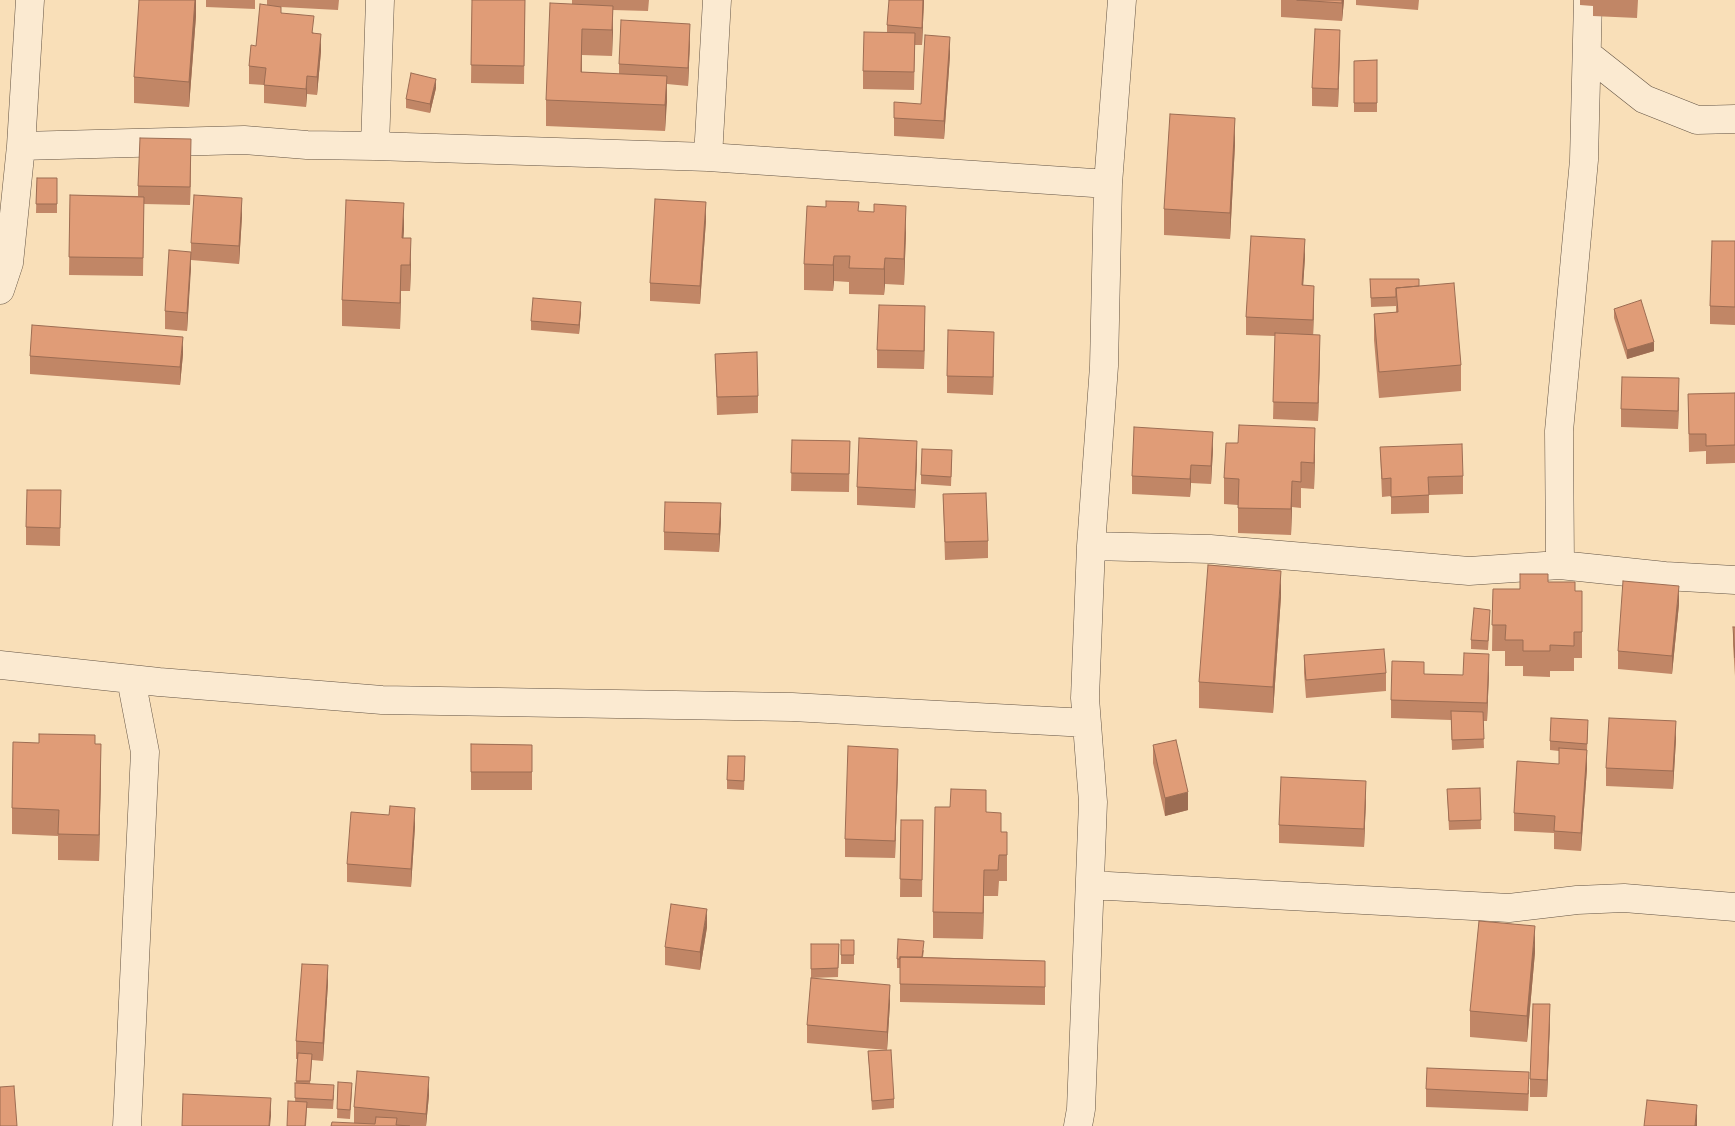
<!DOCTYPE html>
<html>
<head>
<meta charset="utf-8">
<style>
	body { margin:0 }
	canvas { display:block; background:#f9dfb8 }
</style>
</head>
<body>
<canvas width="1735" height="1126"></canvas>
<script>
const g = document.querySelector('canvas').getContext('2d');
g.lineJoin = 'round';
const toPath = rows => new Path2D(rows.map(r => 'M' + r).join(''));
function stroke(path, color, width, dash) { g.strokeStyle = color; g.lineWidth = width; g.lineCap = dash ? 'butt' : 'round'; g.setLineDash(dash || []); g.stroke(path); }
function fillPath(path, color) { g.fillStyle = color; g.fill(path, 'evenodd'); }
const street = toPath([
	[1587,54,1644,99,1697,120,1735,119],
	[21,146,244,140,307,145,375,146,708,157,1108,184],
	[375,146,380,0],
	[708,157,717,0],
	[0,290,9,263,21,146,30,0],
	[1091,546,1210,549,1469,571,1560,565,1665,576,1735,580],
	[1560,565,1559,431,1584,160,1588,0],
	[0,665,159,682,382,700,792,707,1087,723],
	[1090,885,1509,908,1577,900,1624,898,1735,907],
	[127,1126,145,752,131,679],
	[1078,1126,1081,1109,1093,802,1085,698,1091,546,1104,366,1108,184,1122,0]
]);
stroke(street, '#645444', 29);
stroke(street, '#fbead1', 28);
fillPath(toPath([
	[196,0,196,16,189,107,134,103,134,77],
	[206,0,255,0,255,9,206,7],
	[267,0,339,0,338,10,281,7,281,13,314,33,321,51,317,95,307,94,306,107,264,103,264,85,249,84,249,66,256,46,267,5],
	[472,0,525,0,524,84,471,83],
	[572,0,649,0,648,11,613,10,612,56,582,55,582,72,619,74,619,64,690,41,688,86,667,84,665,131,546,126,546,100,572,4],
	[924,0,922,45,915,45,914,90,863,89,863,71,887,32,887,25],
	[1281,0,1344,0,1342,21,1281,17],
	[1356,0,1419,0,1418,10,1356,5],
	[1580,0,1638,0,1637,18,1593,16,1593,6,1580,5],
	[1340,48,1338,107,1312,106,1312,88],
	[950,55,944,139,894,136,894,118,921,104],
	[1377,60,1377,112,1354,112,1354,61],
	[436,88,430,113,406,108,406,99],
	[1235,144,1230,239,1164,235,1164,209],
	[191,157,190,205,144,204,143,276,69,275,70,195,138,196,138,186],
	[37,178,57,178,57,213,36,213],
	[859,211,906,232,904,285,885,284,884,295,849,294,849,282,834,281,833,291,804,290,804,264],
	[242,216,239,264,191,260,187,331,165,329,165,311,191,252,191,243],
	[706,220,700,304,650,301,650,283],
	[404,229,403,238,411,264,410,291,401,291,400,329,342,326,342,300],
	[1735,241,1735,325,1710,324,1710,306],
	[1305,257,1303,285,1314,304,1313,335,1320,353,1318,421,1273,419,1275,336,1246,335,1246,317],
	[1370,279,1419,286,1461,365,1461,391,1379,398,1374,340,1374,314,1396,312,1396,306,1371,307],
	[1614,309,1654,351,1627,359,1614,318],
	[581,311,579,334,531,330,531,321],
	[925,324,924,369,877,368,877,350],
	[994,350,993,395,947,393,947,376],
	[183,354,180,385,30,374,30,356],
	[715,354,758,396,758,413,717,415],
	[1735,393,1735,463,1706,464,1706,451,1689,452,1688,394],
	[1679,396,1678,429,1621,427,1621,409],
	[792,440,850,441,849,492,791,491],
	[1380,447,1463,476,1463,494,1429,495,1429,513,1391,514,1391,496,1382,497],
	[1213,449,1211,484,1191,483,1190,497,1132,494,1132,476],
	[1315,454,1314,489,1301,488,1301,508,1292,507,1291,535,1238,533,1238,505,1224,504,1224,478],
	[917,459,915,508,857,505,857,487],
	[952,459,951,486,921,484,921,475],
	[61,490,60,546,26,545,26,527],
	[943,494,988,541,988,558,945,560],
	[721,521,719,552,664,550,664,532],
	[1548,582,1575,591,1582,591,1582,658,1574,658,1574,671,1550,671,1550,677,1523,676,1523,666,1505,666,1505,651,1492,651,1493,589,1520,589],
	[1281,596,1273,713,1199,708,1199,682],
	[1679,604,1672,674,1618,669,1618,651],
	[1490,619,1488,650,1471,649,1471,640],
	[1733,627,1735,627,1735,676,1733,645],
	[1304,655,1386,673,1386,691,1306,698,1304,673],
	[1489,672,1487,721,1483,721,1484,748,1452,750,1451,720,1391,718,1391,700,1424,674,1463,675],
	[1588,729,1587,750,1587,768,1581,851,1554,849,1554,833,1514,831,1514,813,1559,764,1559,751,1550,750,1550,741],
	[1676,739,1673,789,1606,786,1606,768],
	[471,744,532,745,532,790,471,790],
	[1153,745,1188,810,1165,816,1153,763],
	[745,766,744,790,727,789,727,780],
	[898,766,895,858,845,857,845,839],
	[101,770,99,861,58,860,58,836,12,834,12,808],
	[1480,788,1481,829,1449,830,1447,789],
	[1366,799,1364,847,1279,843,1279,825],
	[986,812,1001,832,1007,832,1007,881,999,881,998,896,984,896,983,939,933,938,933,912],
	[389,815,415,826,411,887,347,882,347,864],
	[901,820,923,820,922,897,900,897],
	[707,927,700,970,665,965,665,947],
	[841,940,854,940,854,964,841,964],
	[811,944,839,944,838,977,811,978],
	[924,950,923,957,1045,961,1045,1005,900,1002,900,968,897,968,897,959],
	[1535,952,1527,1042,1470,1037,1470,1011],
	[328,983,323,1061,312,1060,310,1084,334,1095,333,1109,307,1108,306,1126,287,1126,295,1102,297,1059,296,1059,296,1041],
	[890,1003,887,1050,807,1043,807,1025],
	[1550,1022,1547,1097,1530,1097,1530,1079],
	[868,1051,894,1099,894,1108,872,1110],
	[338,1082,352,1092,350,1119,337,1118],
	[1426,1089,1529,1090,1528,1111,1426,1107],
	[429,1095,426,1126,331,1126,354,1123,354,1107]
]), '#c18666');
fillPath(toPath([
	[195,0,196,0,196,16,189,107,189,82],
	[923,0,924,0,922,45,922,28],
	[1342,0,1344,0,1342,21],
	[613,6,613,32,612,56,612,30],
	[690,24,690,41,688,86,688,68],
	[582,29,582,55,581,98,581,72],
	[1340,30,1340,48,1338,107,1338,89],
	[321,34,321,51,317,95,317,77],
	[950,37,950,55,944,139,944,121],
	[307,76,307,94,306,107,306,89],
	[667,76,667,102,665,131,665,105],
	[436,79,436,88,430,113,430,104],
	[1235,118,1235,144,1230,239,1230,213],
	[191,139,191,157,190,205,190,187],
	[242,198,242,216,239,264,239,246],
	[706,202,706,220,700,304,700,286],
	[404,203,404,229,402,264,402,238],
	[906,206,906,232,904,285,904,259],
	[411,238,411,264,410,291,410,265],
	[1305,239,1305,257,1302,303,1302,285],
	[191,252,191,269,187,331,187,313],
	[834,256,834,281,833,291,833,265],
	[885,258,885,284,884,295,884,269],
	[401,265,401,291,400,329,400,303],
	[1314,286,1314,304,1313,338,1313,320],
	[581,302,581,311,579,334,579,325],
	[925,306,925,324,924,369,924,351],
	[994,332,994,350,993,395,993,377],
	[1320,335,1320,353,1318,421,1318,403],
	[183,337,183,354,180,385,180,367],
	[1654,342,1654,351,1627,359,1627,350],
	[1679,378,1679,396,1678,429,1678,411],
	[1315,428,1315,454,1314,489,1314,463],
	[1213,432,1213,449,1211,484,1211,466],
	[917,441,917,459,915,508,915,490],
	[1191,465,1191,483,1190,497,1190,479],
	[1292,481,1292,507,1291,535,1291,509],
	[721,503,721,521,719,552,719,534],
	[1281,571,1281,596,1273,713,1273,687],
	[1679,586,1679,604,1672,674,1672,656],
	[1489,654,1489,672,1487,721,1487,703],
	[1676,721,1676,739,1673,789,1673,771],
	[101,744,101,770,99,861,99,835],
	[898,749,898,766,895,858,895,841],
	[1587,750,1587,768,1581,851,1581,833],
	[1366,781,1366,799,1364,847,1364,829],
	[1188,792,1188,810,1165,816,1165,798],
	[415,808,415,826,411,887,411,869],
	[984,870,984,896,983,939,983,913],
	[707,909,707,927,700,970,700,952],
	[1535,926,1535,952,1527,1042,1527,1016],
	[328,965,328,983,323,1061,323,1043],
	[890,985,890,1003,887,1050,887,1032],
	[1550,1004,1550,1022,1547,1097,1547,1080],
	[429,1077,429,1095,426,1126,426,1114],
	[271,1098,271,1116,270,1126,269,1126],
	[1697,1105,1697,1126,1695,1126]
]), '#9d6d53');
const building = toPath([
	[139,0,195,0,189,82,134,77,139,0],
	[472,0,525,0,524,66,471,65,472,0],
	[889,0,923,0,922,28,887,25,889,0],
	[1297,0,1342,0,1342,3,1297,0],
	[550,3,613,6,612,30,582,29,581,72,667,76,665,105,546,100,550,3],
	[260,4,281,7,281,13,314,16,312,33,321,34,317,77,307,76,306,89,264,85,266,68,249,66,251,45,256,46,260,4],
	[621,20,690,24,688,68,619,64,621,20],
	[1315,29,1340,30,1338,89,1312,88,1315,29],
	[864,32,915,33,914,72,863,71,864,32],
	[925,35,950,37,944,121,894,118,894,102,921,104,925,35],
	[1377,60,1377,103,1354,103,1354,61,1377,60],
	[411,73,436,79,430,104,406,99,411,73],
	[1170,114,1235,118,1230,213,1164,209,1170,114],
	[140,138,191,139,190,187,138,186,140,138],
	[37,178,57,178,57,204,36,204,37,178],
	[70,195,144,197,143,258,69,257,70,195],
	[194,195,242,198,239,246,191,243,194,195],
	[655,199,706,202,700,286,650,283,655,199],
	[346,200,404,203,402,238,411,238,410,265,401,265,400,303,342,300,346,200],
	[826,201,859,202,858,211,874,212,874,204,906,206,904,259,885,258,884,269,849,268,850,256,834,256,833,265,804,264,807,206,826,207,826,201],
	[1251,236,1305,239,1302,285,1314,286,1313,320,1246,317,1251,236],
	[1712,241,1735,241,1735,307,1710,306,1712,241],
	[169,250,191,252,187,313,165,311,169,250],
	[1370,279,1419,279,1419,286,1396,288,1396,297,1371,298,1370,279],
	[1454,283,1461,365,1379,372,1374,314,1398,312,1396,288,1454,283],
	[533,298,581,302,579,325,531,321,533,298],
	[1641,300,1654,342,1627,350,1614,309,1641,300],
	[879,305,925,306,924,351,877,350,879,305],
	[32,325,183,337,180,367,30,356,32,325],
	[948,330,994,332,993,377,947,376,948,330],
	[1275,333,1320,335,1318,403,1273,402,1275,333],
	[757,352,758,396,717,397,715,354,757,352],
	[1622,377,1679,378,1678,411,1621,409,1622,377],
	[1735,393,1735,445,1706,446,1706,434,1689,434,1688,394,1735,393],
	[1239,425,1315,428,1314,463,1301,462,1301,482,1292,481,1291,509,1238,508,1239,479,1224,478,1226,443,1238,443,1239,425],
	[1134,427,1213,432,1211,466,1191,465,1190,479,1132,476,1134,427],
	[859,438,917,441,915,490,857,487,859,438],
	[792,440,850,441,849,474,791,473,792,440],
	[1462,444,1463,476,1428,477,1429,495,1391,497,1391,478,1382,479,1380,447,1462,444],
	[922,449,952,450,951,477,921,475,922,449],
	[27,490,61,490,60,528,26,527,27,490],
	[986,493,988,541,945,542,943,494,986,493],
	[665,502,721,503,719,534,664,532,665,502],
	[1208,565,1281,571,1273,687,1199,682,1208,565],
	[1520,574,1548,574,1548,582,1575,582,1575,591,1582,591,1582,632,1574,632,1574,646,1550,645,1550,651,1523,651,1523,640,1505,640,1506,625,1492,625,1493,589,1520,589,1520,574],
	[1623,581,1679,586,1672,656,1618,651,1623,581],
	[1474,608,1490,610,1488,641,1471,640,1474,608],
	[1733,627,1735,627,1735,658,1733,627],
	[1384,649,1386,673,1306,680,1304,655,1384,649],
	[1464,653,1489,654,1487,703,1391,700,1392,661,1424,662,1424,674,1463,675,1464,653],
	[1451,711,1483,712,1484,739,1452,740,1451,711],
	[1551,718,1588,720,1587,744,1550,741,1551,718],
	[1609,718,1676,721,1673,771,1606,768,1609,718],
	[39,734,95,735,95,744,101,744,99,835,58,834,59,810,12,808,13,742,39,743,39,734],
	[1176,740,1188,792,1165,798,1153,745,1176,740],
	[471,744,532,745,532,772,471,772,471,744],
	[848,746,898,749,895,841,845,839,848,746],
	[1559,748,1587,750,1581,833,1554,831,1555,816,1514,813,1517,761,1559,764,1559,748],
	[728,756,745,756,744,781,727,780,728,756],
	[1281,777,1366,781,1364,829,1279,825,1281,777],
	[1480,788,1481,820,1449,821,1447,789,1480,788],
	[951,789,986,790,986,812,1001,813,1001,832,1007,832,1007,855,999,855,998,870,984,870,983,913,933,912,935,807,950,807,951,789],
	[390,806,415,808,411,869,347,864,351,812,389,815,390,806],
	[901,820,923,820,922,880,900,879,901,820],
	[671,904,707,909,700,952,665,947,671,904],
	[1479,921,1535,926,1527,1016,1470,1011,1479,921],
	[898,939,924,941,922,957,900,957,900,959,897,959,898,939],
	[841,940,854,940,854,955,841,955,841,940],
	[811,944,839,944,838,968,811,969,811,944],
	[900,957,1045,961,1045,987,900,984,900,957],
	[302,964,328,965,323,1043,296,1041,302,964],
	[811,978,890,985,887,1032,807,1025,811,978],
	[1533,1004,1550,1004,1547,1080,1530,1079,1533,1004],
	[891,1050,894,1099,872,1101,868,1051,891,1050],
	[298,1053,312,1054,310,1081,296,1081,298,1053],
	[1427,1068,1529,1072,1528,1094,1426,1089,1427,1068],
	[357,1071,429,1077,426,1114,354,1107,357,1071],
	[338,1082,352,1083,350,1110,337,1109,338,1082],
	[295,1083,334,1085,333,1100,295,1098,295,1083],
	[14,1086,17,1126,0,1126,0,1087,14,1086],
	[183,1094,271,1098,269,1126,182,1126,183,1094],
	[1647,1100,1697,1105,1695,1126,1644,1126,1647,1100],
	[288,1101,307,1102,305,1126,287,1126,288,1101],
	[376,1117,397,1118,396,1125,410,1126,331,1126,332,1122,375,1124,376,1117]
]);
fillPath(building, '#e09c77');
stroke(building, '#9d6d53', 1);
</script>
</body>
</html>
